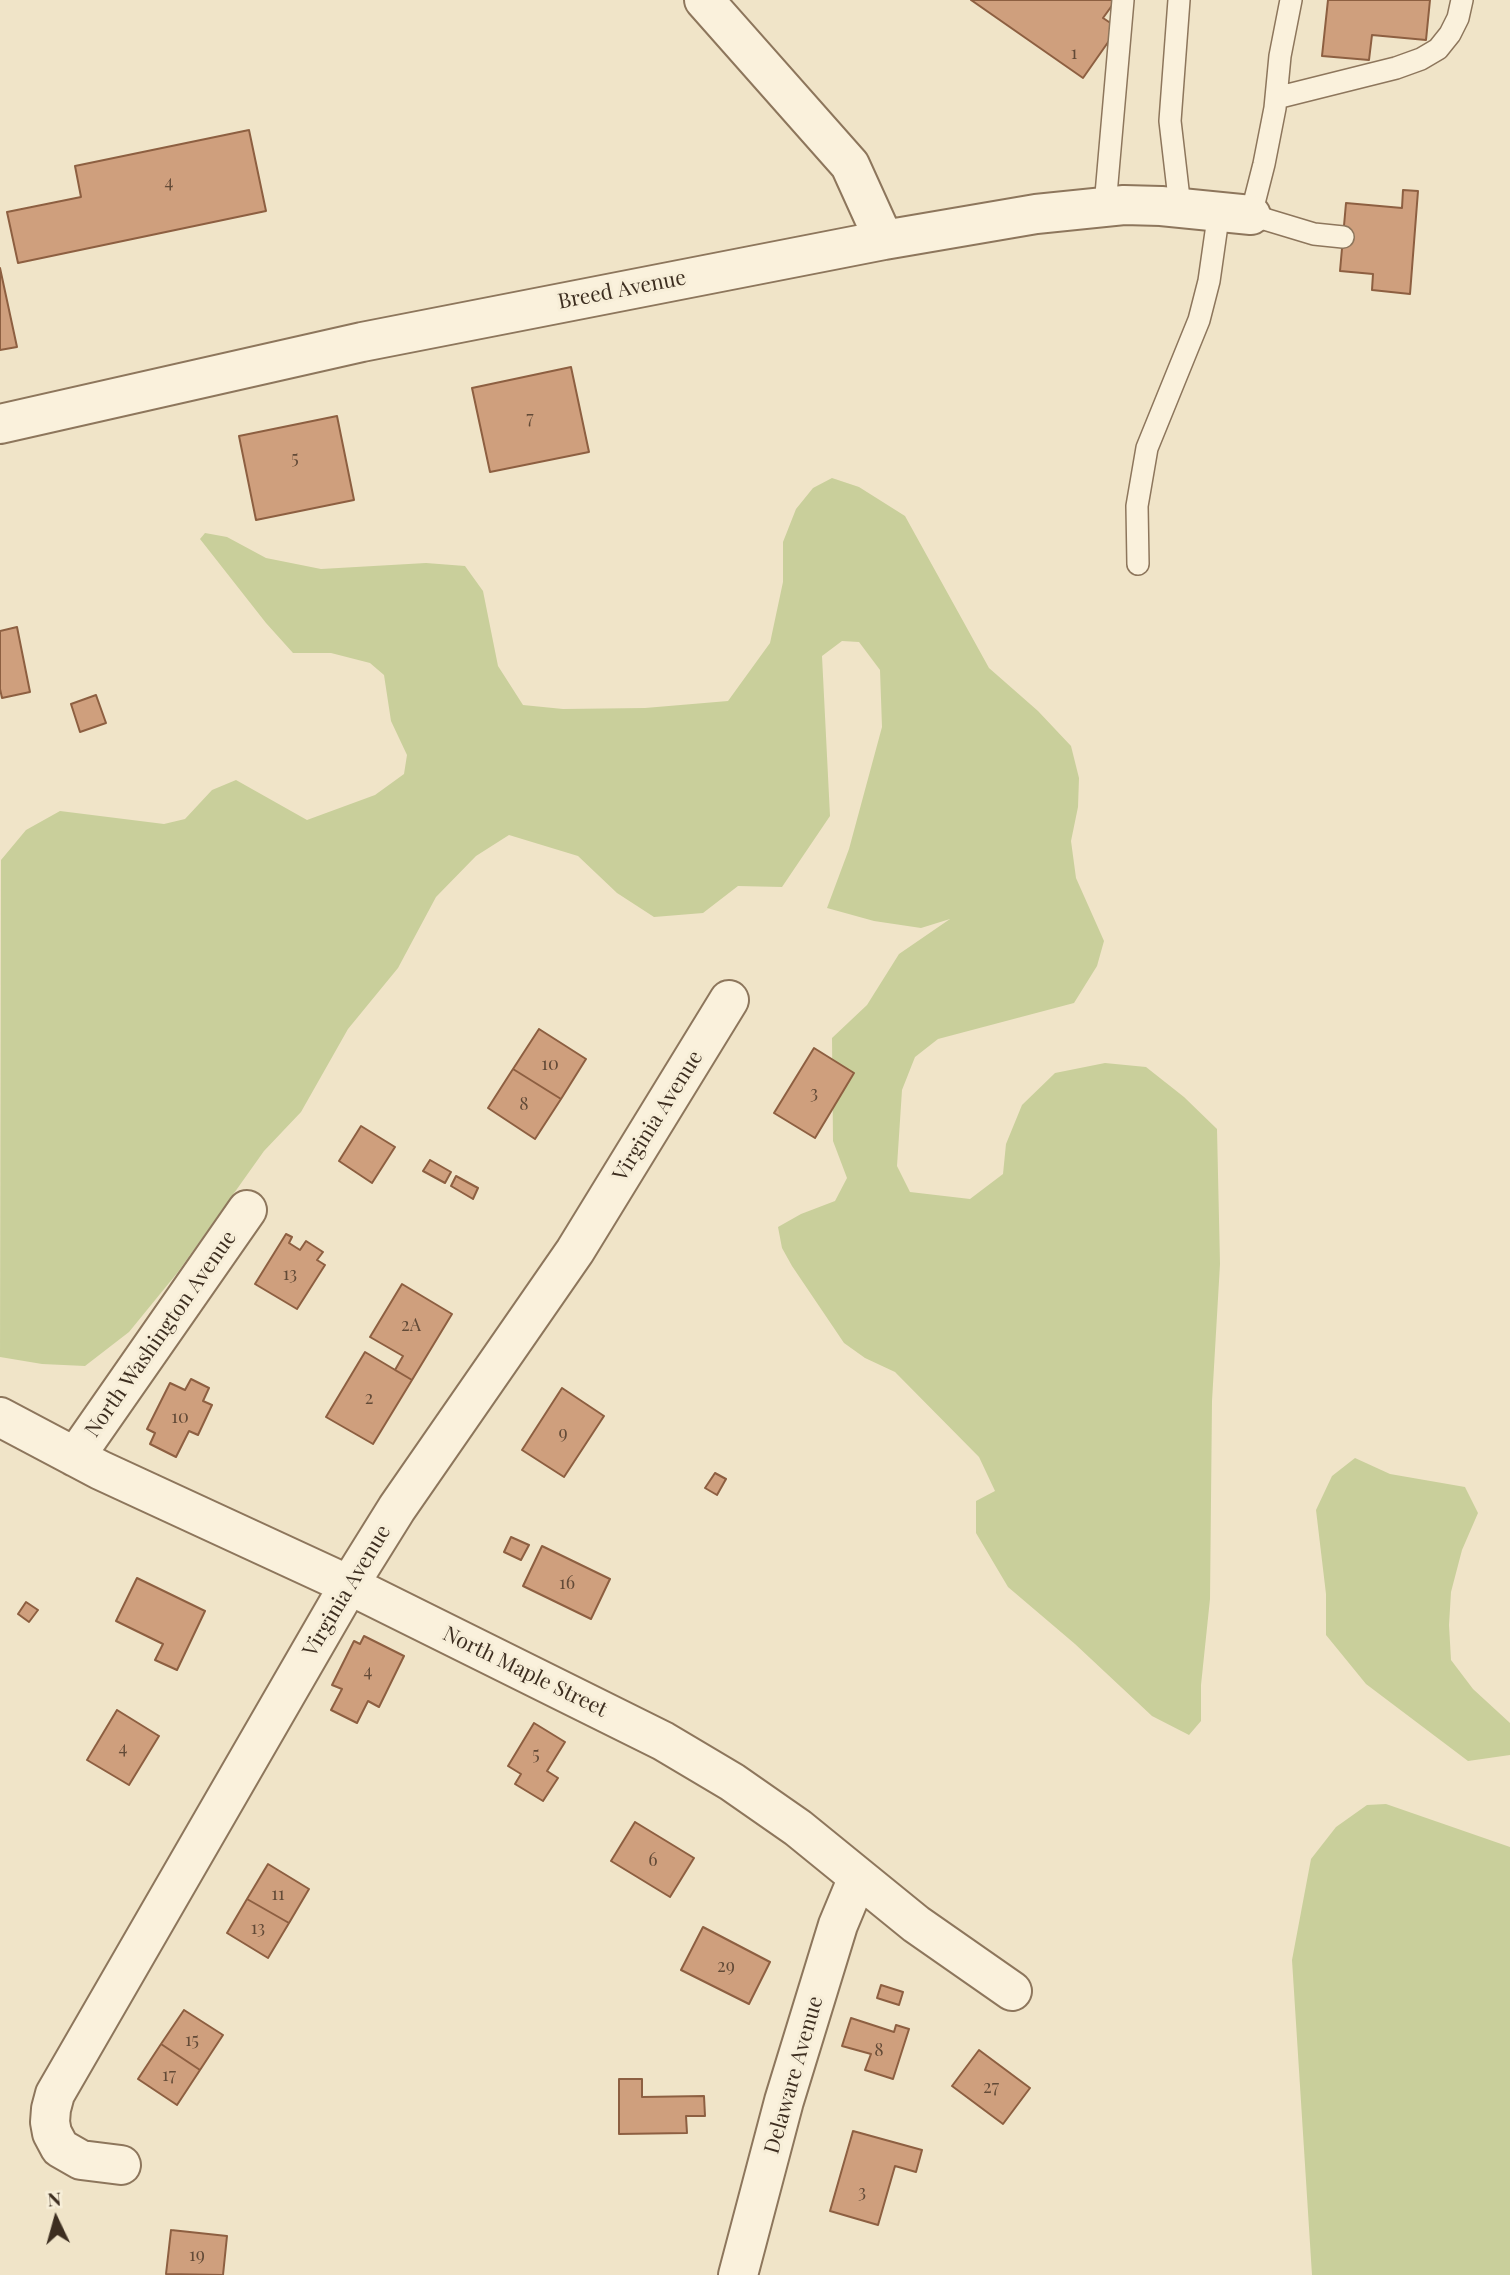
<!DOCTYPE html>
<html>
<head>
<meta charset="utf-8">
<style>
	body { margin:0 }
	#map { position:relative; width:1510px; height:2275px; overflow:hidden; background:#f0e4c8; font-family:"Playfair Display",serif }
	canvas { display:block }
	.north { position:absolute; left:21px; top:2184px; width:70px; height:70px; -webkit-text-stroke:5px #f7eed8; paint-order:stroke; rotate:355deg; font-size:19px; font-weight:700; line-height:28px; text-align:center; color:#3d2e20 }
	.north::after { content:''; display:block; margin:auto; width:24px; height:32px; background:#3d2e20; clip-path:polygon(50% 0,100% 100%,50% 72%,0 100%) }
</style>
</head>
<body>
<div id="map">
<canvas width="1510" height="2275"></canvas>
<div class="north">N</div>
</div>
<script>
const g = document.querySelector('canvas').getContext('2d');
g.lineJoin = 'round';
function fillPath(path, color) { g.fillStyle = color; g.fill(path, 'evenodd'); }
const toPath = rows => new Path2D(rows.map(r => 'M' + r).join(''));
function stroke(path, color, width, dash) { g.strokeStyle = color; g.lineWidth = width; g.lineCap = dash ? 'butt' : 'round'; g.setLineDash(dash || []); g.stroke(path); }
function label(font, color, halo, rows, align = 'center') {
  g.font = font + ' "Playfair Display",serif'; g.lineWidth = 6; g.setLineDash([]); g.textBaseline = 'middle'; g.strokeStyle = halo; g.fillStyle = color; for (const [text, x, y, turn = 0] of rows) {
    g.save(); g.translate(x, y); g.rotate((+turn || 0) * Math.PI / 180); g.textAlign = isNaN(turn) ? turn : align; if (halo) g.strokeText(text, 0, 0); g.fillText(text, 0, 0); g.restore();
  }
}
fillPath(toPath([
	[832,478,859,487,905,516,989,668,1038,711,1071,746,1079,778,1078,807,1071,841,1076,878,1104,941,1097,966,1074,1003,938,1039,915,1057,902,1090,897,1166,910,1192,970,1199,1003,1174,1006,1144,1022,1105,1055,1073,1105,1063,1146,1067,1184,1097,1217,1129,1220,1264,1212,1401,1210,1599,1201,1685,1201,1721,1189,1735,1152,1716,1075,1644,1008,1587,976,1533,976,1501,995,1491,979,1457,895,1372,865,1358,844,1343,792,1266,782,1248,778,1227,801,1214,835,1201,847,1178,833,1141,832,1038,867,1005,899,954,950,919,921,928,874,921,827,908,849,849,882,727,880,670,859,642,842,641,822,656,830,816,782,887,738,886,703,913,654,917,617,893,578,856,509,835,476,856,436,897,398,968,348,1029,301,1112,264,1151,178,1272,129,1332,85,1366,42,1364,0,1357,1,860,26,830,60,811,164,824,185,819,212,790,236,780,307,820,375,795,404,774,407,755,391,721,384,675,370,663,331,653,293,653,266,623,200,539,205,533,227,537,266,558,321,569,426,563,465,566,483,591,498,666,523,705,563,709,645,708,728,701,770,643,783,582,783,542,796,509,813,488],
	[1355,1458,1390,1474,1465,1487,1478,1513,1462,1550,1451,1592,1449,1625,1451,1660,1473,1689,1510,1723,1510,1755,1468,1761,1366,1684,1326,1635,1326,1594,1316,1510,1332,1476],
	[1386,1804,1510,1847,1510,2275,1312,2275,1292,1960,1311,1859,1336,1827,1367,1805]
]), '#c9cf9b');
const building = toPath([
	[971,0,1116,0,1103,18,1118,28,1083,78,971,0],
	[1328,0,1430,0,1426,40,1372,35,1369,60,1322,56,1328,0],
	[249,130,266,211,18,263,7,212,81,197,75,166,249,130],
	[1403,190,1418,191,1410,294,1372,290,1373,274,1340,271,1346,203,1402,208,1403,190],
	[0,268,17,347,0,350,0,268],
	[571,367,589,452,490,472,472,388,571,367],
	[337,416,354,500,256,520,239,436,337,416],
	[17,627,30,692,2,698,0,689,0,631,17,627],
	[96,695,106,723,80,732,71,704,96,695],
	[539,1029,586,1059,561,1099,513,1069,539,1029],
	[814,1048,854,1073,815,1138,774,1113,814,1048],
	[513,1069,561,1099,535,1139,488,1108,513,1069],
	[361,1126,395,1147,372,1183,339,1161,361,1126],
	[430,1160,451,1172,445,1183,423,1171,430,1160],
	[456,1176,478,1188,473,1199,451,1186,456,1176],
	[286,1234,292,1237,289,1243,300,1250,306,1241,323,1252,317,1260,325,1265,297,1309,255,1284,286,1234],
	[402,1284,452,1314,412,1380,395,1370,403,1356,370,1337,402,1284],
	[365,1352,412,1380,373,1444,326,1417,365,1352],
	[191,1379,209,1388,203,1401,212,1405,198,1435,189,1431,176,1457,150,1444,155,1433,147,1429,170,1383,185,1390,191,1379],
	[562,1388,604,1416,564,1477,522,1450,562,1388],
	[715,1473,726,1479,717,1495,705,1488,715,1473],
	[511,1537,529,1545,521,1560,504,1552,511,1537],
	[542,1546,610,1579,591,1619,523,1586,542,1546],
	[137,1578,205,1611,177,1670,155,1660,163,1644,116,1621,137,1578],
	[26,1602,38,1610,29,1622,18,1614,26,1602],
	[364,1636,404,1656,379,1707,368,1701,357,1723,331,1710,342,1689,332,1685,354,1641,360,1644,364,1636],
	[117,1710,159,1736,129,1785,87,1760,117,1710],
	[534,1723,565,1742,547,1771,558,1778,543,1801,515,1784,521,1774,508,1766,534,1723],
	[635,1822,694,1858,670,1897,611,1861,635,1822],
	[268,1864,309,1889,289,1923,247,1899,268,1864],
	[247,1899,289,1923,268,1958,227,1933,247,1899],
	[703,1927,770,1962,749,2004,681,1970,703,1927],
	[881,1985,903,1992,899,2005,877,1998,881,1985],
	[184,2010,223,2035,200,2070,161,2044,184,2010],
	[851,2018,894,2032,896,2025,909,2029,893,2079,865,2070,871,2054,842,2046,851,2018],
	[161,2044,200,2070,177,2105,138,2079,161,2044],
	[979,2050,1030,2088,1003,2124,952,2086,979,2050],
	[619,2079,642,2079,642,2097,704,2096,705,2116,686,2116,687,2133,619,2134,619,2079],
	[853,2131,922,2150,916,2172,895,2166,878,2225,830,2211,853,2131],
	[171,2230,227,2236,223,2275,166,2274,171,2230]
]);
fillPath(building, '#cf9f7d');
stroke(building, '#8d5f41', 2);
const service = toPath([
	[1179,0,1170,121,1180,207],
	[1291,0,1280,56,1275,108,1264,164,1251,215,1314,234,1343,237],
	[1276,98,1396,68,1421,59,1438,49,1450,34,1458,18,1462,0],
	[1105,206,1123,0],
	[1138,564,1137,506,1147,448,1199,320,1209,281,1219,211]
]);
const minor = toPath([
	[704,0,850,165,884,240],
	[0,424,362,342,884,240,1036,214,1124,205,1161,206,1251,215],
	[0,1417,100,1470,349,1585,663,1741,732,1782,798,1828,916,1924,1012,1991],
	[75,1457,247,1210],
	[121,2165,81,2160,60,2148,52,2133,50,2122,51,2109,55,2094,349,1585,397,1508,575,1251,729,1000],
	[738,2275,784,2101,838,1925,858,1877]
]);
stroke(service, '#8d765c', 24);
stroke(minor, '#8d765c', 42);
stroke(service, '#faf1dc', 21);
stroke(minor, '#faf1dc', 38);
label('18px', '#624a37', null, [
	["1",1074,53],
	["4",169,182],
	["7",530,418],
	["5",295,458],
	["10",550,1064],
	["3",814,1093],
	["8",524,1104],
	["13",290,1274],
	["2A",411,1325],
	["2",369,1398],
	["10",180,1417],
	["9",563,1433],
	["16",567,1583],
	["4",368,1671],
	["4",123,1748],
	["5",536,1754],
	["6",653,1860],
	["11",278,1894],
	["13",258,1928],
	["29",726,1966],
	["15",192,2040],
	["8",879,2050],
	["17",169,2075],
	["27",991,2087],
	["3",862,2192],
	["19",197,2255]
]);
label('21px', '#3d2e20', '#f7eed8', [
	["Breed Avenue",622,290,-11],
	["Virginia Avenue",658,1116,-58],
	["North Washington Avenue",161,1334,-55],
	["Virginia Avenue",347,1591,-59],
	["North Maple Street",525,1672,26],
	["Delaware Avenue",794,2075,-74]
]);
</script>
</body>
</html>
